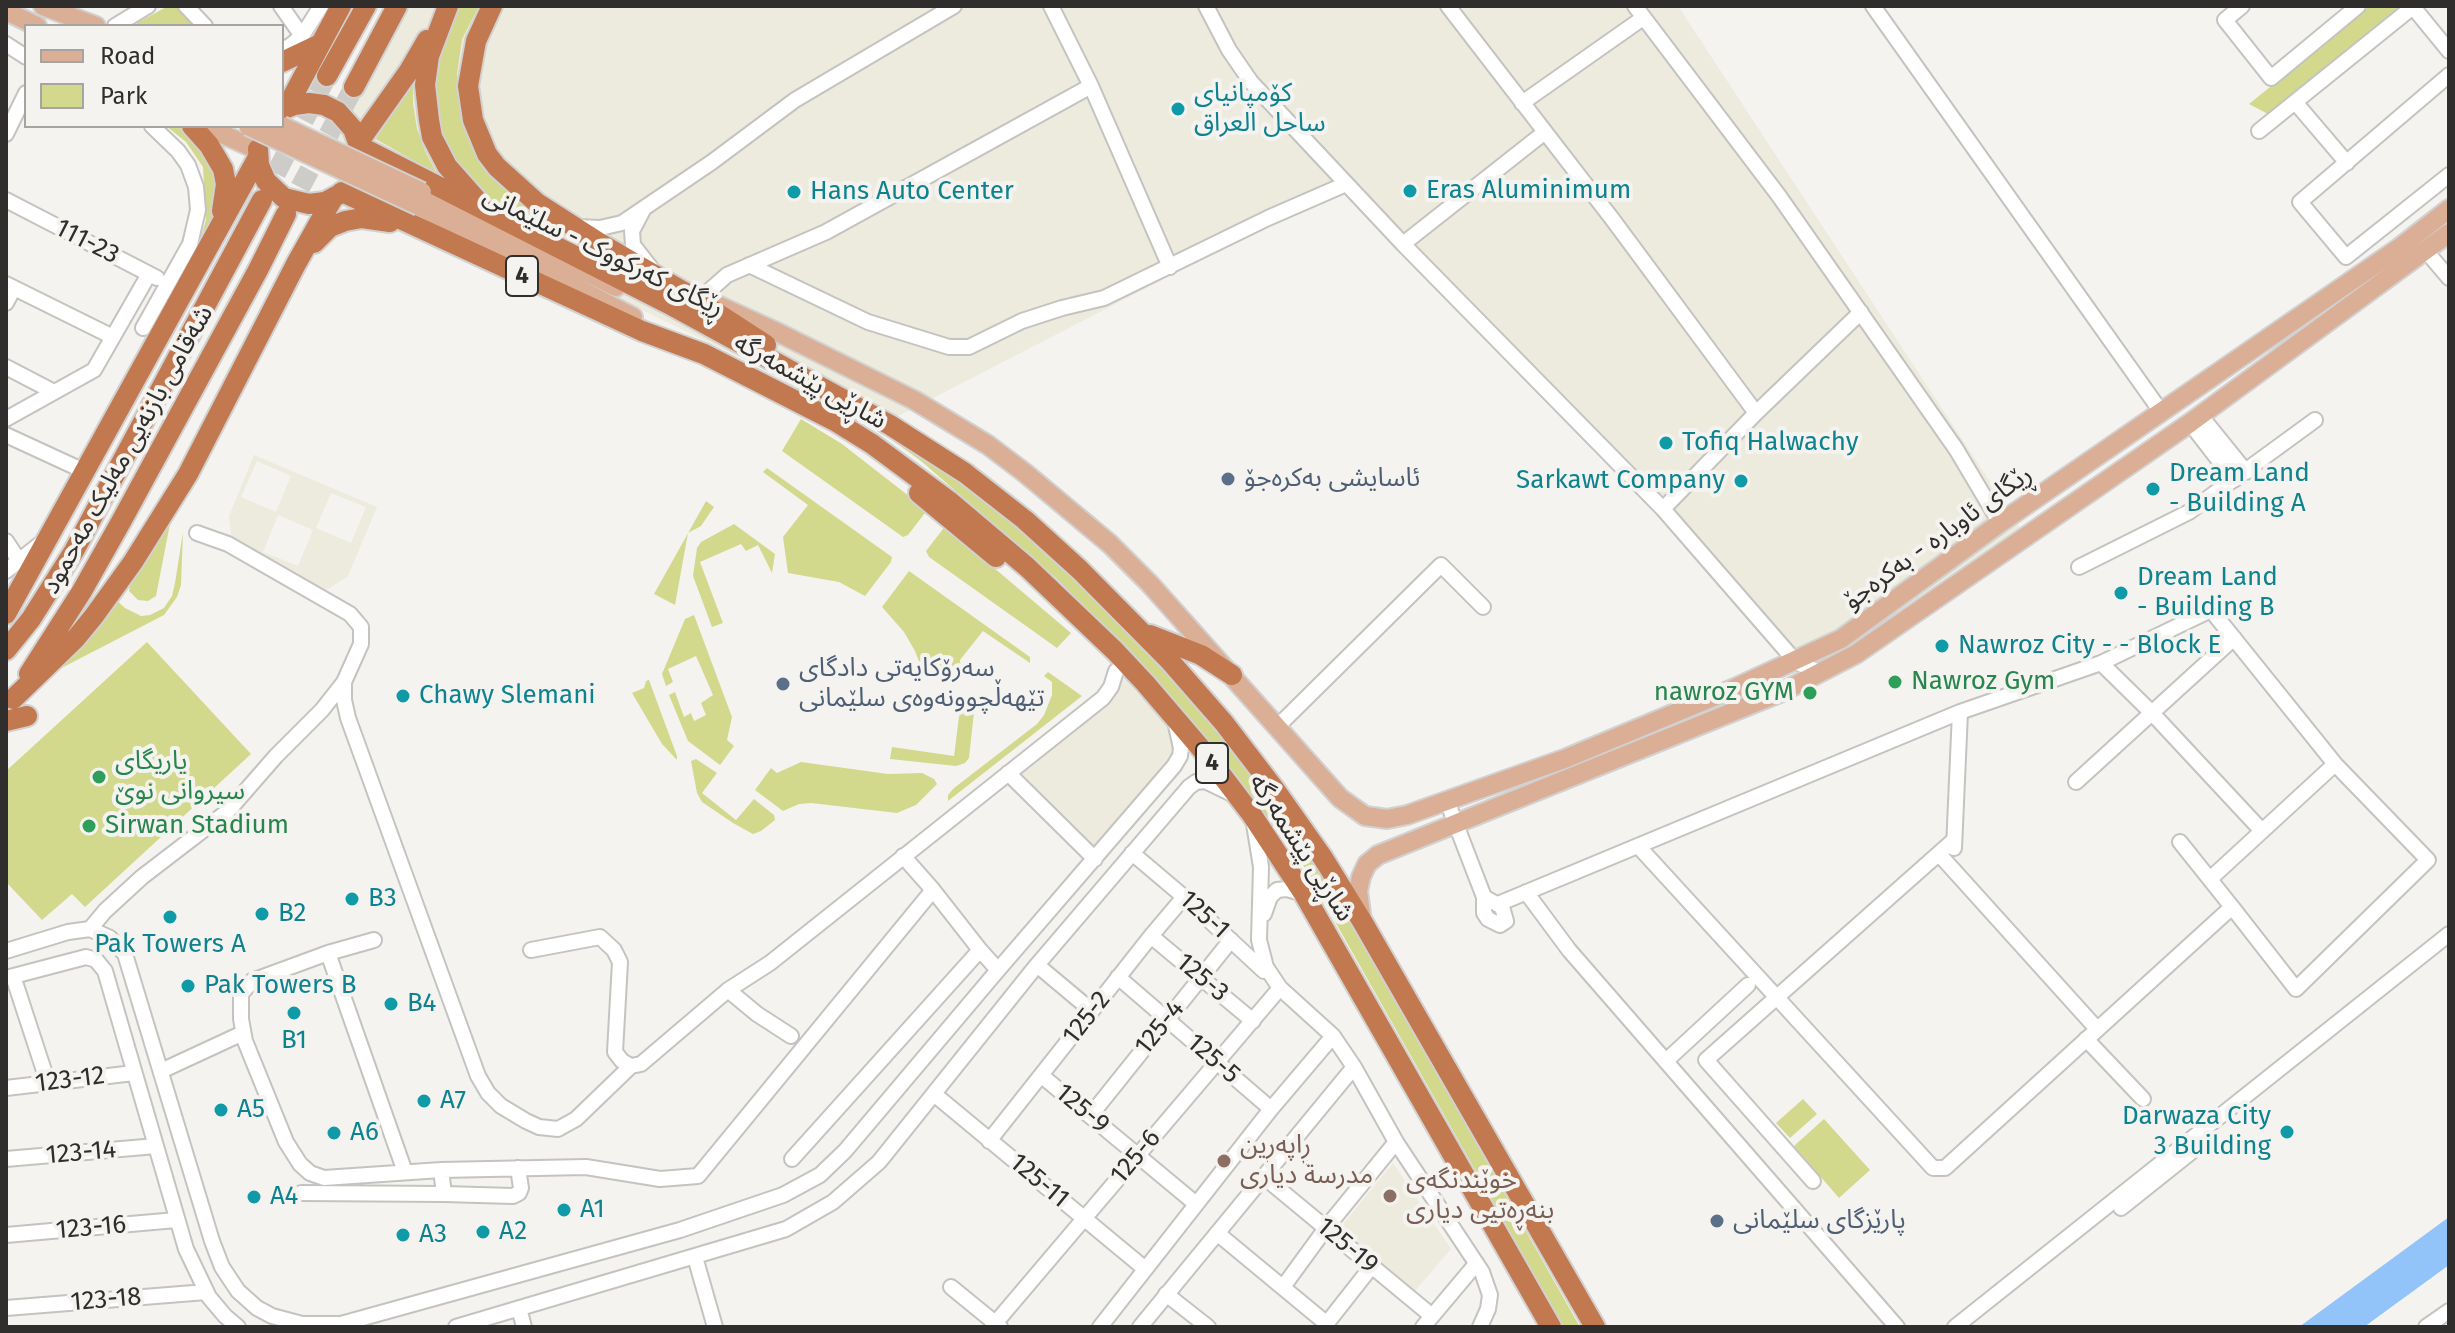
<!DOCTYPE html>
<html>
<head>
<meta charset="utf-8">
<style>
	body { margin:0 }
	#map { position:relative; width:2455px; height:1333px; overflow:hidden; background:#f5f3ef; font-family:"Fira Sans",sans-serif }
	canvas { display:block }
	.frame { position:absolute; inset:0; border:8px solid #2f2e2c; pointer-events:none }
	.legend { position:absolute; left:24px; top:24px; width:260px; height:104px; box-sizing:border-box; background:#f5f3ef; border:2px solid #a6a4a1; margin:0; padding:10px 14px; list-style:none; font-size:24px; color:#2f2e2c }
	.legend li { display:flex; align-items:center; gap:16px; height:40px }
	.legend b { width:40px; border:2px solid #a6a4a1 }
</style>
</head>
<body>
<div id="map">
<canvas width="2455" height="1333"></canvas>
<div class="frame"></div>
<ul class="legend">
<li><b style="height:10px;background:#dbaf96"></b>Road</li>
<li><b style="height:22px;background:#d2d98c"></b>Park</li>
</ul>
</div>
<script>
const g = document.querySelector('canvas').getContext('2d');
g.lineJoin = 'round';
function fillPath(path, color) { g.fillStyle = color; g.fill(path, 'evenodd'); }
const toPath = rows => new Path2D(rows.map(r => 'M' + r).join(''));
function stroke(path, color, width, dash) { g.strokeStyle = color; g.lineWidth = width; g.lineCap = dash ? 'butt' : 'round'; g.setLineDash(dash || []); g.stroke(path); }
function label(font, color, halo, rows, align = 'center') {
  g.font = font + ' "Fira Sans","Noto Sans Arabic",sans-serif'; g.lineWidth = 8; g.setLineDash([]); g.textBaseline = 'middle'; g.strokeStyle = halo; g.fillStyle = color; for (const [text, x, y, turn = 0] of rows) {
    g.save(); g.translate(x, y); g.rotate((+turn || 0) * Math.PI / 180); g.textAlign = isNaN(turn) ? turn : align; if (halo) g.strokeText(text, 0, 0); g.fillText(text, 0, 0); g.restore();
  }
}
fillPath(toPath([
	[390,6,1678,6,2021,529,1850,648,1802,670,1686,535,1346,185,875,428,756,365,312,151],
	[254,455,377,507,348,576,325,591,232,541,229,516],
	[257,461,291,476,276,512,241,497],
	[331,493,366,507,351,543,316,528],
	[278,515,313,530,298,566,263,552],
	[1118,673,1180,738,1181,748,1095,859,1008,773,1103,698],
	[1393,1163,1451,1249,1413,1293,1340,1228]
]), '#edeade');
fillPath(toPath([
	[168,6,177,6,199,26,137,26,137,23],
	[456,6,479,6,462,39,457,74,460,112,473,141,627,267,489,198,464,174,447,149,437,115,434,83,437,52],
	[2370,6,2400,6,2268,114,2249,104],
	[413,76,413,104,417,129,425,151,437,174,376,139],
	[166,126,180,128,206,149,219,188,215,214,156,323,201,237,206,220,203,167,186,142],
	[801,419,842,444,923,507,925,513,908,535,903,537,782,451],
	[884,429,965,481,1062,563,1168,672,1231,746,1312,853,1580,1327,1564,1327,1303,865,1235,775,1181,708,1127,649,1055,577,921,461,882,433],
	[767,468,892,557,891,562,865,596,839,582,788,573,783,537,808,505,763,472],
	[706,501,714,507,701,526,688,533,675,605,654,594],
	[174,503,156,596,148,601,138,600,129,591,131,579],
	[734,524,775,554,772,573,758,545,746,551,741,544,700,562,723,623,712,627,693,576,697,548,701,542],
	[943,529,948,529,1071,633,1057,648,929,557,926,551],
	[183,532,181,585,177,597,164,615,46,676,113,597,125,608,141,616,150,615,164,608,172,596,175,583],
	[909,571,1030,657,1030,663,983,631,960,660,961,670,925,677,915,651,904,632,882,607],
	[694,615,732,717,727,740,734,746,720,765,688,741,669,695,675,692,684,717,691,713,694,721,706,715,701,703,713,695,696,656,668,669,673,682,666,686,662,674,685,619],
	[147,642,251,754,85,907,72,894,42,920,6,882,6,771],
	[1048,672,1082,696,948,801,948,795,954,788,1037,724,1044,715,1052,695,1052,682,1044,676],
	[649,680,677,756,677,760,662,744,632,693,644,688,646,681],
	[960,709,974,712,969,758,965,763,956,766,890,759,892,747,954,756],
	[696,759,717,773,702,793,736,820,754,799,774,815,775,820,761,831,753,834,733,823,702,802,697,793,691,761],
	[801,762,888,774,922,773,934,779,937,784,916,805,897,813,811,803,799,804,783,811,755,790,771,768,777,773],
	[1803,1099,1817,1114,1790,1138,1776,1123],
	[1824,1119,1870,1170,1839,1198,1794,1146]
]), '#d2d98c');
fillPath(toPath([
	[2449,1217,2449,1265,2379,1316,2364,1327,2299,1327]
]), '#92c3f9');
stroke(toPath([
	[262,200,327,76],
	[286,214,354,87]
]), '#cdccc8', 20, [20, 10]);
const minor = toPath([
	[186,6,205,26],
	[281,6,302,36],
	[1051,6,1091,86,1170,267],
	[1206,6,1229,50,1251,82,1403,244,1663,509,1796,662,1821,673],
	[1448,6,1613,220,1756,413],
	[1635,6,1779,196,1956,449,2000,523],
	[1873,6,2162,413],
	[2242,6,2225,20,2271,78,2358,6],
	[2413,7,2449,51],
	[115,26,148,6],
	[6,44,26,57],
	[282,49,290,46,302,36,321,6],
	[2449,75,2300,202,2346,257,2449,175],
	[2295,102,2347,163],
	[1522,103,1643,18],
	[2259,131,2414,6],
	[6,134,26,93],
	[6,200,157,278],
	[643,210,632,231,633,245,651,268],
	[576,227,600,228,622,223,712,162,795,100,954,6],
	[1403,244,1545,132],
	[2426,251,2449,278],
	[749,265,868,322,949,347,969,347,1022,321,1062,308,1104,298,1268,218,1346,184],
	[6,284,113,337],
	[701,298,727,275,826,232,1091,86],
	[6,303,14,288],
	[143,328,190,244,198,210,196,187,188,165,178,151,152,126],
	[6,367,54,392],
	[2200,415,2246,472],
	[6,419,94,370,149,274],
	[2190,423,2234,480],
	[6,435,84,471],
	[1663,509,1756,413,1861,312],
	[6,541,20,562],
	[2079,567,2189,512,2315,420],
	[6,571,40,544],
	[2101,663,2152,713,2262,831],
	[344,682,344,700,348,718,478,1076,488,1093,501,1106,526,1121,539,1127,558,1129,576,1119,631,1066],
	[1277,727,1441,565,1483,607],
	[1008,773,1095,859],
	[2076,782,2234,638],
	[1447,801,1484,897,1484,913,1488,919,1500,925,1506,921,1502,907,1484,897],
	[1254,824,1261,867,1259,940,1266,967,1280,988,1333,1036,1354,1067,1396,1142,1482,1272,1490,1295,1488,1309,1480,1327],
	[1639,847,1933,1168,1945,1168,2232,907,2180,842],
	[1954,848,1960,712],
	[1132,853,1184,897,1264,971],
	[1939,854,2097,1029],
	[903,856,933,890,980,950],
	[2210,879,2335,764],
	[1526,892,1569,950,1897,1327],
	[1498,904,1960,712,2101,663,2211,610,2335,764,2428,860,2296,989,2232,907],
	[1264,914,1270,897,1277,890,1287,889,1304,894],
	[90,929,105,911,142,877,228,811,276,756,322,710,344,682,361,644,361,627,350,614,228,544,197,533],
	[1151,936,1253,1021],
	[374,940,328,953,252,981,241,994,241,1019,245,1041,286,1142,300,1164,310,1173,324,1178,441,1170,586,1167,660,1179,698,1176,933,890],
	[531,950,600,937,614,950,620,962,615,1052,622,1061,631,1066,641,1064,728,990],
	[6,951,68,932,90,929,110,938,125,954,212,1241,222,1267,238,1291,257,1308,272,1316,302,1324,341,1324,680,1230,783,1195,820,1175,845,1151,998,970,1174,766,1180,756,1181,748,1175,721],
	[328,953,405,1172],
	[1037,965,1092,1011],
	[13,976,48,1083],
	[1118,977,1271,1109],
	[6,978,86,957,96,960,105,971,186,1249,209,1297,225,1316,238,1327],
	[791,1036,757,1014,728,990,770,963,1103,698,1111,687,1116,671],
	[2086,1039,2143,1099],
	[1667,1060,1748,985],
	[161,1071,243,1033],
	[1042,1076,1196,1204],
	[6,1088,134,1073],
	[934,1094,1144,1268],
	[1090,1116,1231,940],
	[989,1141,1151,936,1184,897],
	[6,1159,156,1146],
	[792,1159,980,950,998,970],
	[1263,1176,1432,1316],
	[1813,1181,1706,1060,1954,840],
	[301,1193,444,1194,441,1170],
	[444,1194,513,1196,519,1193,521,1188,518,1168],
	[2121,1208,2205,1141],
	[1217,1233,1327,1324],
	[6,1235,176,1220],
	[695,1257,715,1327],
	[951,1287,1000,1327],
	[1283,1287,1326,1228,1396,1142],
	[1166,1294,1208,1327],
	[6,1308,206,1292],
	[519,1308,524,1327],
	[456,1327,786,1229,833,1202,879,1162,1037,965,1189,787,1196,782,1205,781,1234,795],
	[992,1327,1280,988],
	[1100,1327,1271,1109,1333,1036],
	[1140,1327,1354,1067],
	[1324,1327,1372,1266],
	[1423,1327,1476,1264],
	[1955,1327,2449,934],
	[2426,1327,2449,1311]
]);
const major = toPath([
	[43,6,96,26],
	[6,11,37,26],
	[204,126,258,150],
	[422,192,616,287],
	[419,206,633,317],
	[713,303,779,333,914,400,988,445,1025,473,1110,544,1150,584,1340,798,1365,816,1387,819,1407,815,1567,758,1735,688,1841,639,2000,523,2399,248,2449,209],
	[1362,921,1358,891,1361,877,1367,864,1378,855,1782,692,1856,654,2190,423,2449,233]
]);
const highway = toPath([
	[448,6,429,56,425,85,429,120,432,137,447,166,477,200],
	[492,6,476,41,468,86,473,120,487,154,497,167,537,203,601,244,689,295,766,345],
	[282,62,320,44],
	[327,76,366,6],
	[354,87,397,6],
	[287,107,341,6],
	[282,110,294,105,309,103,324,105,338,112,353,129,358,143,359,158],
	[192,126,209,145,223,169,226,184,222,211],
	[358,143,409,71,427,40],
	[359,146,669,304,890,425,965,473,1025,520,1080,570,1169,660,1224,723,1273,787,1323,858,1362,921,1595,1327],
	[258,149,259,165,266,181,284,198,309,204,325,202,338,195],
	[342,192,642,331,704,354,835,421,872,444,949,501,1027,567,1115,651,1145,683,1204,752,1252,815,1304,894,1551,1327],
	[314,243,330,227,345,221,362,218,390,222],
	[919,493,996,557],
	[6,614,258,157],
	[1150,635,1201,655,1232,675],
	[6,650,31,619,74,551,262,200],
	[29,674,82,591,122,520,258,270,286,214],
	[13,699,76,638,94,616,133,562,188,474,296,264,333,198],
	[6,721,27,716]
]);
stroke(minor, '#c4c3bf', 18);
stroke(major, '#d1d1d1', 22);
stroke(highway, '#d1d1d1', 24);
stroke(minor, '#fff', 14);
stroke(major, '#dbaf96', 18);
stroke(highway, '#c37950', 20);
const majorBridge = toPath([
	[248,126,419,206],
	[282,126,422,192]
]);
stroke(majorBridge, '#d1d1d1', 22, []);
stroke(majorBridge, '#dbaf96', 18);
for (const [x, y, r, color] of [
	[1178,109,8,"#0f9aa8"],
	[1410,191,8,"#0f9aa8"],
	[794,192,8,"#0f9aa8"],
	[1666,443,8,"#0f9aa8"],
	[1228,479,8,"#5c6f8a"],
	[1741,481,8,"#0f9aa8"],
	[2153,489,8,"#0f9aa8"],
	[2121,593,8,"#0f9aa8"],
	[1942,646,8,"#0f9aa8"],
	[1895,682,8,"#2e9e5b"],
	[783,684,8,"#5c6f8a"],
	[1810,693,8,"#2e9e5b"],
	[403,696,8,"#0f9aa8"],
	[99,777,8,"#2e9e5b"],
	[89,826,8,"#2e9e5b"],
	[352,899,8,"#0f9aa8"],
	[262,914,8,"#0f9aa8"],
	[170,917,8,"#0f9aa8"],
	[188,986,8,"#0f9aa8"],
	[391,1004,8,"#0f9aa8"],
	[294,1013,8,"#0f9aa8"],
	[424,1101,8,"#0f9aa8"],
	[221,1110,8,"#0f9aa8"],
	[2287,1132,8,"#0f9aa8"],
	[334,1133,8,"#0f9aa8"],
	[1224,1161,8,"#8d6e63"],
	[1390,1196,8,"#8d6e63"],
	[254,1197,8,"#0f9aa8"],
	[564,1210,8,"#0f9aa8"],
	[1717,1221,8,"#5c6f8a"],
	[483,1232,8,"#0f9aa8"],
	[403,1235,8,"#0f9aa8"]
]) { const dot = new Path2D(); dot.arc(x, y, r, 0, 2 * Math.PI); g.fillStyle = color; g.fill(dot); stroke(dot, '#f5f3ef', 3); }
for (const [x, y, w] of [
	[522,276,32],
	[1212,763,32]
]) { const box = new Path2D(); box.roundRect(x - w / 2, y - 20, w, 40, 6); g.fillStyle = '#f5f3ef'; g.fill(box); stroke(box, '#2f2e2c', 2); }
label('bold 24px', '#2f2e2c', null, [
	["4",522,276],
	["4",1212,763]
]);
label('26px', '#0d838f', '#f5f3ef', [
	["کۆمپانیای",1194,94],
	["ساحل العراق",1194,124],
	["Eras Aluminimum",1426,191],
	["Hans Auto Center",810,192],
	["Tofiq Halwachy",1682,443],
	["Dream Land",2169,474],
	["- Building A",2169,504],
	["Sarkawt Company",1725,481,"right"],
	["Dream Land",2137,578],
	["- Building B",2137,608],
	["Nawroz City - - Block E",1958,646],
	["Chawy Slemani",419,696],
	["B3",368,899],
	["B2",278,914],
	["Pak Towers A",170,945,"center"],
	["Pak Towers B",204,986],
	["B4",407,1004],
	["B1",294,1041,"center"],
	["A7",440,1101],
	["A5",237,1110],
	["Darwaza City",2271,1117,"right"],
	["3 Building",2271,1147,"right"],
	["A6",350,1133],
	["A4",270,1197],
	["A1",580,1210],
	["A2",499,1232],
	["A3",419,1235]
], 'left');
label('26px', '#2f2e2c', '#f5f3ef', [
	["111-23",87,242,27],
	["ڕێگای کەرکووک - سلێمانی",603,252,26],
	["شاڕێی پێشمەرگە",810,382,29],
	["شەقامی بازنەیی مەلیک مەحمود",128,450,-61],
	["ڕێگای ئاوبارە - بەکرەجۆ",1938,538,-36],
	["شاڕێی پێشمەرگە",1301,848,57],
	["125-1",1204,915,42],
	["125-3",1202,978,40],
	["125-2",1087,1018,-52],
	["125-4",1160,1028,-51],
	["125-5",1213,1059,41],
	["123-12",70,1080,-7],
	["125-9",1082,1109,40],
	["123-14",81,1153,-5],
	["125-6",1136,1157,-50],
	["125-11",1039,1181,40],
	["123-16",91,1228,-5],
	["125-19",1347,1246,40],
	["123-18",106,1300,-5]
]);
label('26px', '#4e5e75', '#f5f3ef', [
	["ئاسایشی بەکرەجۆ",1244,479],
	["سەرۆکایەتی دادگای",799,669],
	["تێهەڵچوونەوەی سلێمانی",799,699],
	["پارێزگای سلێمانی",1733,1221]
], 'left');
label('26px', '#27864d', '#f5f3ef', [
	["Nawroz Gym",1911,682],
	["nawroz GYM",1794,693,"right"],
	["یاریگای",115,762],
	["سیروانی نوێ",115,792],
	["Sirwan Stadium",105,826]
], 'left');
label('26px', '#785e54', '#f5f3ef', [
	["ڕاپەڕین",1240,1146],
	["مدرسة ديارى",1240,1176],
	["خوێندنگەی",1406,1181],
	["بنەڕەتیی دیاری",1406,1211]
], 'left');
</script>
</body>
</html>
